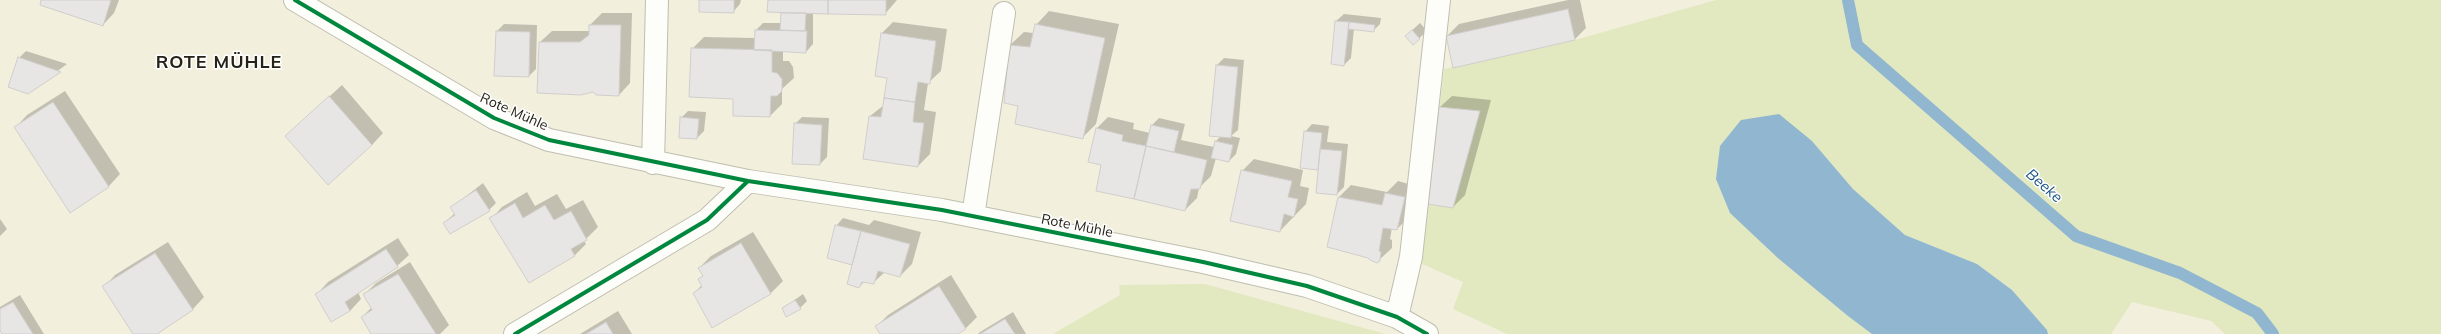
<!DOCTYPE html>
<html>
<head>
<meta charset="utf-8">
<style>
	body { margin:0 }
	canvas { display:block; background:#f2efdd }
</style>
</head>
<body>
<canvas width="2441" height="334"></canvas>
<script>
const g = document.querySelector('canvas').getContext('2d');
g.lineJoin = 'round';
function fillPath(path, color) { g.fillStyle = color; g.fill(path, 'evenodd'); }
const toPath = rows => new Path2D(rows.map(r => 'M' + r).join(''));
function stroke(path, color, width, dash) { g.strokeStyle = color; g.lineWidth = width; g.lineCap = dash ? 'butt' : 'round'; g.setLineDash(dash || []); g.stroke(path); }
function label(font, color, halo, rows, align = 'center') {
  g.font = font + ' Mulish,sans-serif'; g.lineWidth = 3; g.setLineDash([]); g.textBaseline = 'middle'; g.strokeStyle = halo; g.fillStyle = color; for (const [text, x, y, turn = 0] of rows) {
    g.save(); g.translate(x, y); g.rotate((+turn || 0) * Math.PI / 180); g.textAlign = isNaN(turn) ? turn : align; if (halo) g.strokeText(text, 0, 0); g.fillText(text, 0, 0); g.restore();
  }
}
fillPath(toPath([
	[1716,0,2441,0,2441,334,2225,334,2211,321,2132,302,2111,334,2048,334,2047,330,2012,290,1977,264,1905,235,1853,189,1812,141,1779,259,1872,334,1507,334,1453,309,1463,282,1422,264,1444,69,1575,40],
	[1205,284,1382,333,1384,334,1053,334,1120,295,1119,285]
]), '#e2e9c0');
fillPath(toPath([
	[1779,114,1812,141,1853,189,1905,235,1977,264,2012,290,2047,330,2048,334,1872,334,1848,316,1779,259,1730,213,1716,179,1720,146,1741,120]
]), '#91b6d0');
fillPath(toPath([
	[42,0,119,0,114,13,103,25],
	[700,0,741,0,740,4,733,12],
	[769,0,897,0,885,14,813,13,813,44,806,52,783,50,783,61,789,61,793,67,794,78,782,89,782,104,770,116,692,49,704,37,755,38,756,30,763,23,782,23,784,12],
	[1568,0,1580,0,1586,28,1575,39,1447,36,1459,24],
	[1049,11,1119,24,1096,124,1082,138,1019,105,1010,45,1024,32,1034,33,1036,25],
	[602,13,632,13,630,83,619,95,584,91,540,42,552,31,590,31,590,25],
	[1344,14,1381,18,1380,24,1373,31,1354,29,1351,58,1344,65,1332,64,1336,21],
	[893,22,947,29,941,71,928,83,924,110,936,112,930,154,918,166,870,116,884,105,888,77,881,34],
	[1420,23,1427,31,1413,44,1406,36],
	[504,24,537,25,536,69,529,76,497,31],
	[26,51,67,64,28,93,19,58],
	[1224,58,1244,60,1238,130,1231,136,1240,138,1236,154,1229,161,1216,158,1211,176,1199,188,1197,198,1185,210,1103,165,1096,129,1108,117,1134,123,1133,129,1150,133,1152,125,1159,118,1185,124,1181,140,1214,147,1216,141,1221,136,1217,65],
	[342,85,383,133,372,145,286,136],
	[65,91,120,174,109,186,71,212,16,127,27,115],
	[1452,96,1491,100,1465,195,1453,207,1440,107],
	[688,111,706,112,704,131,697,138,681,118],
	[802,117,829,118,827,157,820,164,795,124],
	[1312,124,1329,126,1327,142,1348,144,1344,187,1337,194,1319,169,1301,167,1305,132],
	[1254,159,1303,170,1300,186,1309,188,1306,204,1280,231,1242,171],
	[1398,181,1416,186,1409,217,1397,229,1392,228,1390,239,1392,240,1392,248,1379,260,1328,246,1339,197,1351,185,1387,192],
	[483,183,496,203,489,210,444,223,455,213,452,207],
	[527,192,535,206,557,194,566,209,583,200,598,227,584,241,586,244,574,256,491,219,502,207],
	[843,218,869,225,874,220,921,232,912,264,900,276,885,272,873,283,865,281,859,287,854,261,852,264,836,226],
	[0,219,7,229,0,236],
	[753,232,783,281,771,293,713,326,694,293,702,285,700,279,704,275,699,268,711,256],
	[398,238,409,255,397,266,358,292,361,299,350,311,317,294,328,282],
	[168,242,204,297,193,309,155,334,134,334,104,287,115,275],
	[410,262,449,325,440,334,372,334,362,317,371,308,364,295,376,283],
	[951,275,977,317,966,328,957,334,881,334,877,326,888,315],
	[803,294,807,301,800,308,783,308],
	[20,295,44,334,4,334,0,328,0,307],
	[618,311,632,334,580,334],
	[1013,312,1026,334,978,334,980,332]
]), '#0003');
stroke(toPath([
	[1848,0,1857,45,2076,236,2180,273,2257,313,2273,334]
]), '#91b6d0', 12);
const building = toPath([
	[41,0,111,0,103,26,40,5,41,0],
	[699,0,734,0,734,13,699,12,699,0],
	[768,0,828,0,828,14,767,12,768,0],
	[828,0,886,0,886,15,828,14,828,0],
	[1568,9,1575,40,1453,68,1446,36,1568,9],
	[781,13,806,13,805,31,780,30,781,13],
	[1335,21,1349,22,1344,66,1331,64,1335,21],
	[1349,22,1375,25,1374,32,1348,29,1349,22],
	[1035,24,1105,38,1083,139,1015,124,1018,106,1004,103,1009,45,1030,47,1035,24],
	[589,25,621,25,619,96,596,95,593,92,581,95,537,93,539,42,580,42,589,35,589,25],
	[755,30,807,31,806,53,754,50,755,30],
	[1412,30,1420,39,1413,45,1405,36,1412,30],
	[496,31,530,32,529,77,494,76,496,31],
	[881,33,936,41,930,84,918,82,915,102,884,98,887,78,875,76,881,33],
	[691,48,772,50,772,72,777,73,782,79,782,91,777,96,771,96,770,117,733,116,733,99,689,97,691,48],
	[18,57,61,72,28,94,8,87,18,57],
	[1216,65,1238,67,1231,138,1209,136,1216,65],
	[329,96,372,145,328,185,285,136,329,96],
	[884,98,915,102,913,122,924,123,918,167,863,159,869,116,881,117,884,98],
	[53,102,109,187,70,213,14,127,53,102],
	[1439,107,1480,111,1453,208,1428,204,1439,107],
	[680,117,699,119,697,139,679,138,680,117],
	[794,123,822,125,820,165,792,164,794,123],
	[1151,125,1179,131,1174,152,1146,146,1151,125],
	[1096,128,1123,135,1122,141,1146,146,1134,199,1096,191,1101,165,1088,162,1096,128],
	[1304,131,1322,133,1318,170,1300,168,1304,131],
	[1215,141,1233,145,1229,162,1211,158,1215,141],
	[1146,146,1207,160,1200,189,1191,189,1185,211,1134,199,1146,146],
	[1320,149,1342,151,1337,195,1316,193,1320,149],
	[1241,170,1292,181,1288,197,1298,199,1294,217,1284,214,1280,232,1230,221,1241,170],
	[476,190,490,211,450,234,443,223,455,215,450,207,476,190],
	[1385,193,1405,197,1397,230,1383,228,1379,251,1381,252,1380,261,1377,263,1370,260,1368,258,1327,247,1338,197,1382,205,1385,193],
	[515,203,523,218,545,205,554,220,571,211,587,240,571,249,575,256,529,283,489,218,515,203],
	[835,225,861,231,852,265,827,258,835,225],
	[861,231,910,244,900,277,878,271,874,284,862,282,859,288,847,284,861,231],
	[741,243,771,294,712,328,693,293,702,287,698,279,703,276,698,268,741,243],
	[386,249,398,267,345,302,350,311,331,322,315,294,386,249],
	[155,253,193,310,157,334,133,334,102,286,155,253],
	[398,274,436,334,371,334,361,317,372,310,363,294,398,274],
	[939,286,966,329,958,334,880,334,875,326,939,286],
	[795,300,801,309,786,317,782,308,795,300],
	[13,302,33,334,2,334,0,330,0,309,13,302],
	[1005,319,1015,334,980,334,1005,319],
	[606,322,613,334,586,334,606,322]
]);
fillPath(building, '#e8e6e4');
stroke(building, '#d0cecc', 1);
const minor = toPath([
	[295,0,494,118,549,140,748,181,942,210,1203,262,1307,286,1397,317,1427,334],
	[653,163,657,0],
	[973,216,1004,13],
	[1397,317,1411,257,1439,0],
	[515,334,707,220,748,181]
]);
stroke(minor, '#c0beb0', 24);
stroke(minor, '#fdfdfa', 22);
stroke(toPath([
	[295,0,494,118,549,140,748,181,942,210,1203,262,1307,286,1397,317,1427,334],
	[515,334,707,220,748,181]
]), '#00873e', 4);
label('14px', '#252317', '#fff', [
	["Rote Mühle",514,112,24],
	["Rote Mühle",1077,226,11]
]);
label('italic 15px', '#195582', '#fff', [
	["Beeke",2044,186,41]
]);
g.letterSpacing = '1px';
label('bold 18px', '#252317', '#fff', [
	["ROTE MÜHLE",219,63]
]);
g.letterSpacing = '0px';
</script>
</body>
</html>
